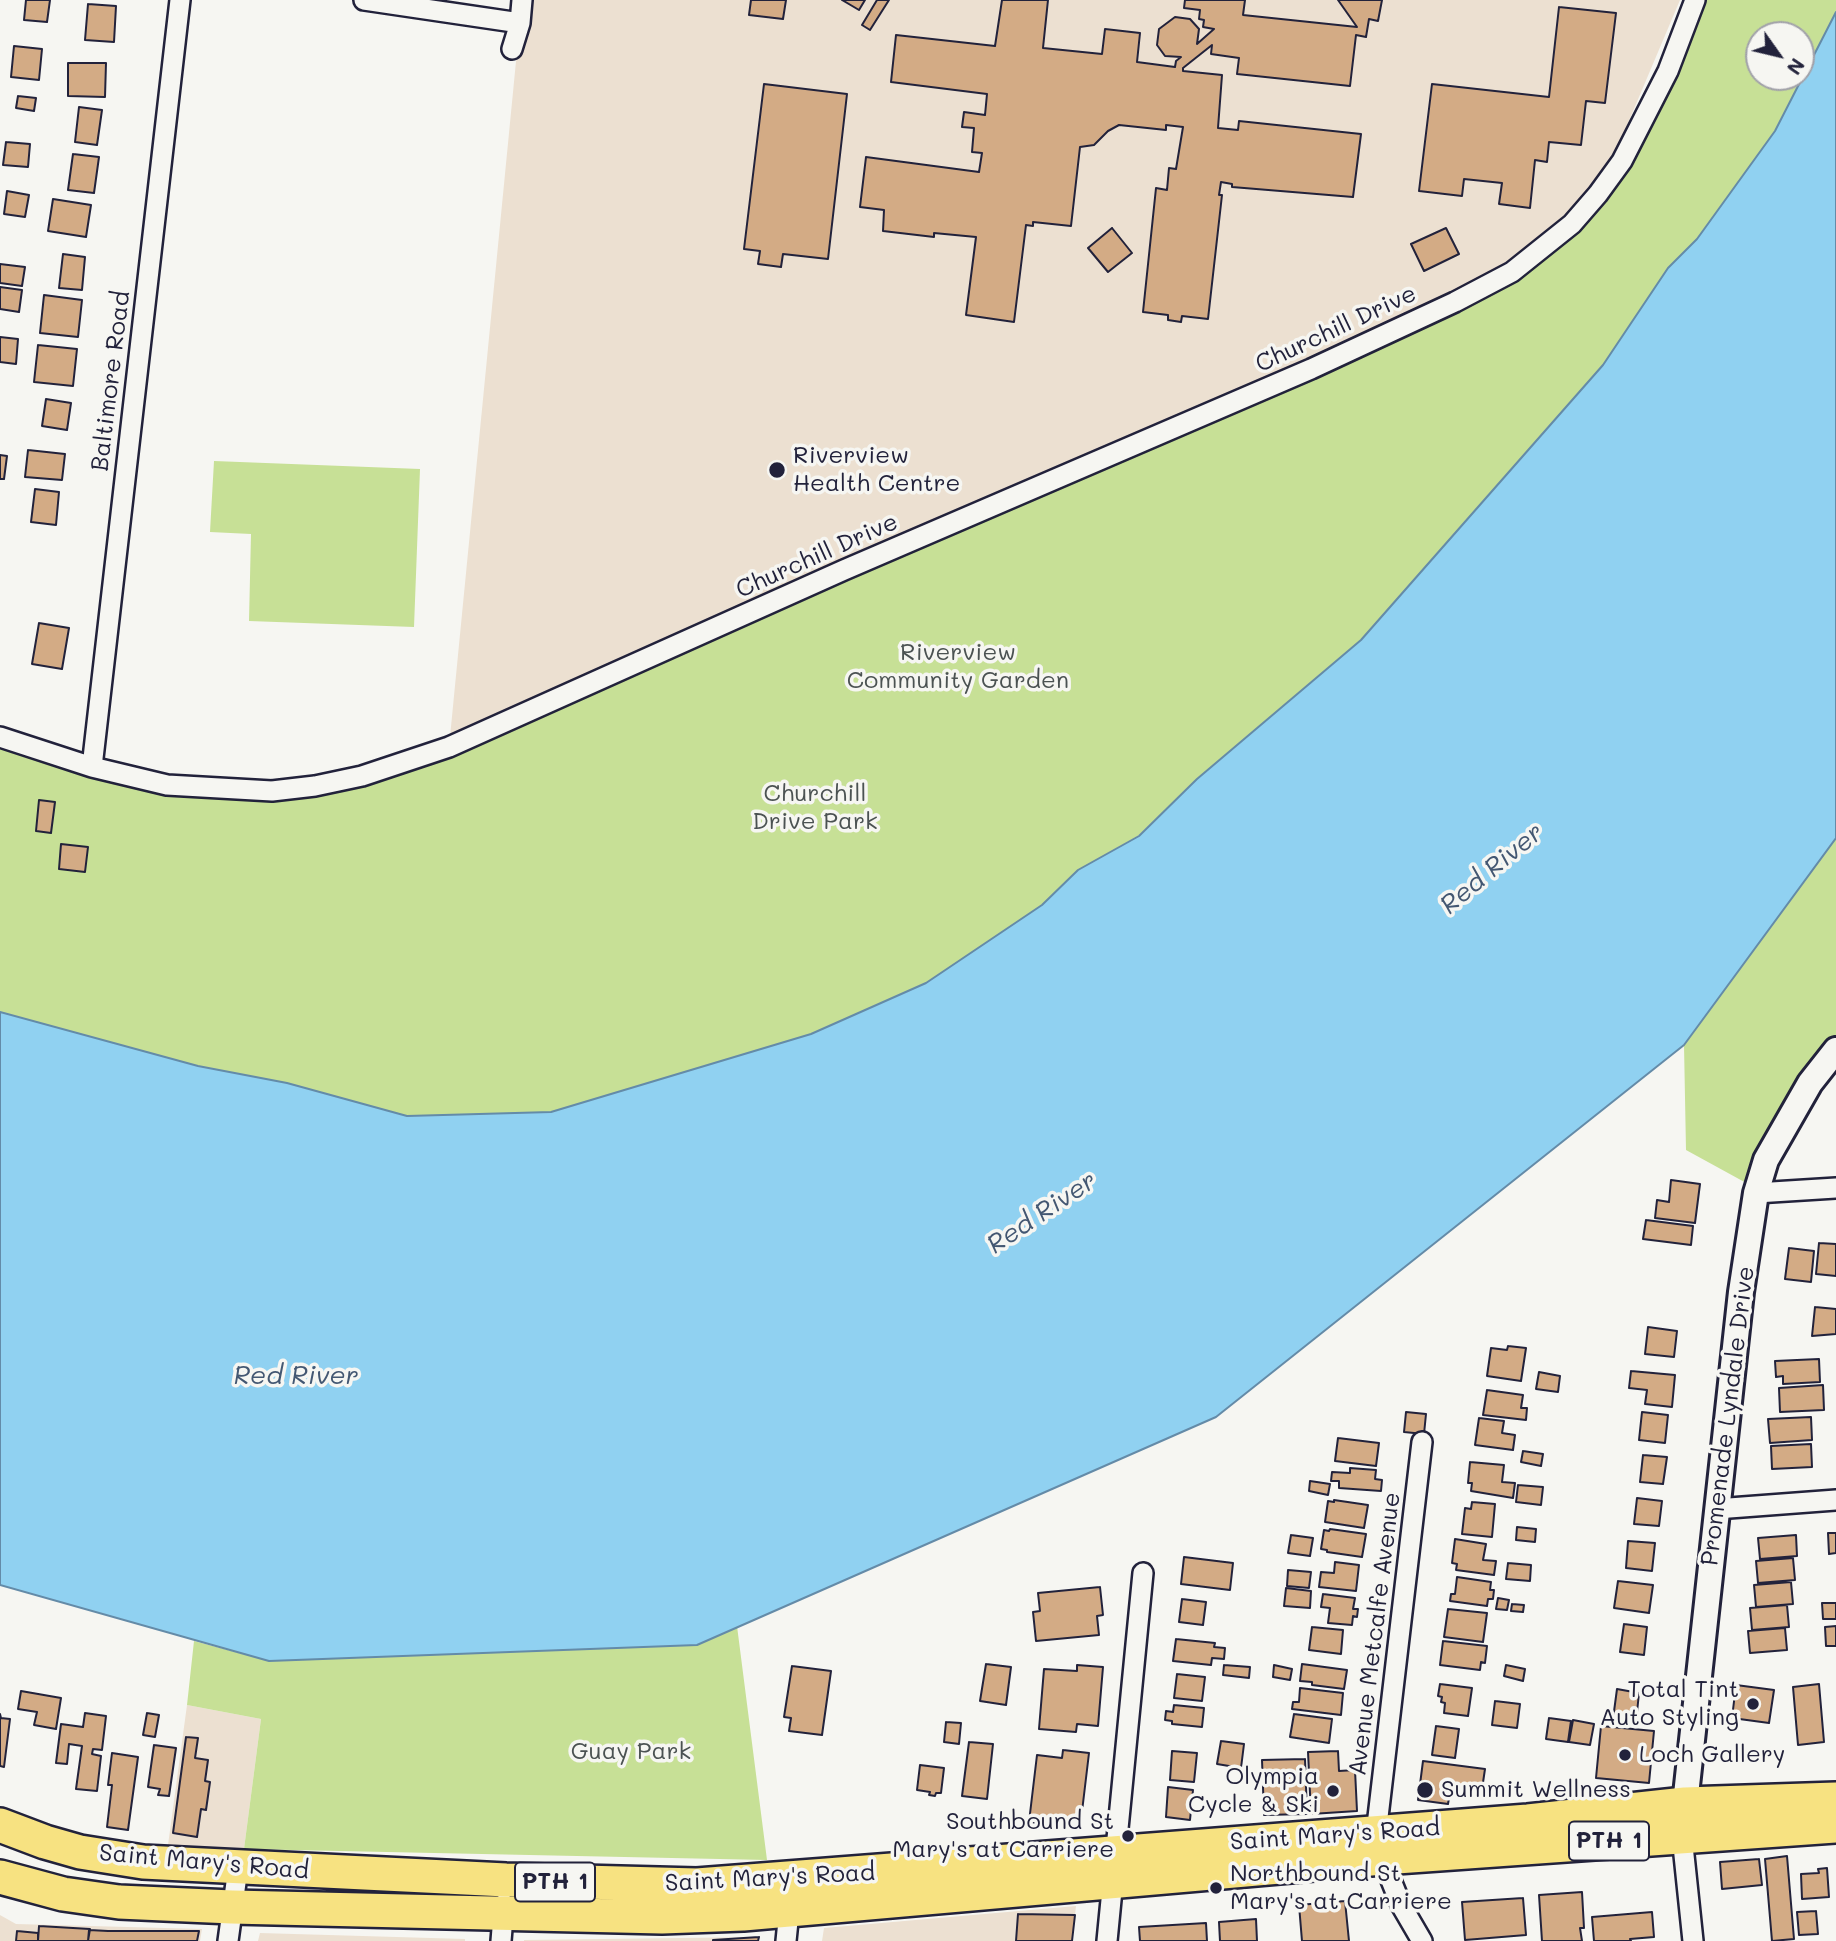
<!DOCTYPE html>
<html>
<head>
<meta charset="utf-8">
<style>
	body { margin:0 }
	#map { position:relative; width:1836px; height:1941px; overflow:hidden; background:#f6f6f2; font-family:Mali,sans-serif }
	canvas { display:block }
	.north { position:absolute; left:1745px; top:21px; width:70px; height:70px; box-sizing:border-box; background:#f6f6f2; border:2px solid #a1a1a9; border-radius:50%; rotate:124deg; font-size:19px; font-weight:700; line-height:28px; text-align:center; color:#22223b }
	.north::after { content:''; display:block; margin:auto; width:24px; height:32px; background:#22223b; clip-path:polygon(50% 0,100% 100%,50% 72%,0 100%) }
</style>
</head>
<body>
<div id="map">
<canvas width="1836" height="1941"></canvas>
<div class="north">N</div>
</div>
<script>
const g = document.querySelector('canvas').getContext('2d');
g.lineJoin = 'round';
function fillPath(path, color) { g.fillStyle = color; g.fill(path, 'evenodd'); }
const toPath = rows => new Path2D(rows.map(r => 'M' + r).join(''));
function stroke(path, color, width, dash) { g.strokeStyle = color; g.lineWidth = width; g.lineCap = dash ? 'butt' : 'round'; g.setLineDash(dash || []); g.stroke(path); }
function label(font, color, halo, rows, align = 'center') {
  g.font = font + ' Mali,sans-serif'; g.lineWidth = 7; g.setLineDash([]); g.textBaseline = 'middle'; g.strokeStyle = halo; g.fillStyle = color; for (const [text, x, y, turn = 0] of rows) {
    g.save(); g.translate(x, y); g.rotate((+turn || 0) * Math.PI / 180); g.textAlign = isNaN(turn) ? turn : align; if (halo) g.strokeText(text, 0, 0); g.fillText(text, 0, 0); g.restore();
  }
}
fillPath(toPath([
	[522,0,1680,0,1598,194,1512,272,449,747],
	[187,1705,261,1719,244,1849,168,1845],
	[1076,1906,1072,1941,822,1941,824,1928],
	[0,1915,16,1924,202,1929,200,1941,0,1941],
	[260,1933,465,1939,465,1941,258,1941],
	[759,1937,758,1941,524,1941,524,1940]
]), '#ece0d1');
fillPath(toPath([
	[1695,0,1836,0,1836,12,1775,131,1697,239,1668,268,1603,365,1361,640,1197,779,1138,836,1078,870,1042,905,926,983,811,1034,551,1112,407,1116,287,1083,198,1066,0,1012,0,737,218,790,362,776,1512,272,1598,194],
	[1759,35,1801,35,1801,77,1759,77],
	[214,461,420,469,414,627,249,621,251,534,210,532],
	[1836,838,1836,1048,1759,1190,1686,1150,1684,1045],
	[737,1626,767,1860,244,1849,261,1719,187,1705,194,1641,269,1661,696,1645]
]), '#c7e096');
const water = toPath([
	[1836,12,1836,838,1684,1045,1216,1417,697,1645,269,1661,0,1585,0,1012,198,1066,287,1083,407,1116,551,1112,811,1034,926,983,1042,905,1078,870,1139,836,1197,779,1361,640,1603,365,1668,268,1697,239,1775,131,1836,12]
]);
fillPath(water, '#90d1f1');
stroke(water, '#648ba8', 2);
const building = toPath([
	[26,0,50,0,47,22,24,20,26,0],
	[751,0,786,0,783,19,749,15,751,0],
	[842,0,865,0,859,10,842,0],
	[877,0,889,0,870,30,862,25,877,0],
	[1002,0,1048,0,1043,48,1102,54,1105,29,1140,33,1137,62,1175,67,1176,61,1181,57,1165,56,1157,45,1159,29,1175,17,1190,19,1199,29,1197,44,1214,29,1203,27,1204,20,1199,19,1200,10,1184,8,1185,0,1245,0,1243,15,1357,27,1338,0,1382,0,1378,21,1369,19,1366,37,1356,35,1350,86,1237,74,1239,58,1211,54,1212,45,1183,68,1183,71,1222,75,1218,128,1238,130,1239,121,1361,134,1353,197,1232,187,1232,184,1221,182,1219,195,1222,195,1208,319,1182,316,1181,322,1168,320,1168,315,1143,312,1156,188,1167,190,1169,168,1176,169,1183,127,1166,125,1166,130,1119,125,1108,131,1094,145,1080,147,1071,226,1033,222,1033,226,1026,225,1014,322,966,315,976,237,934,233,934,237,883,231,884,210,860,207,866,157,979,172,982,153,972,152,974,128,962,127,964,112,985,115,987,94,891,82,896,35,995,46,1002,0],
	[88,4,116,6,114,42,85,40,88,4],
	[1559,7,1616,13,1605,103,1586,101,1581,145,1549,142,1547,162,1535,160,1530,208,1499,204,1502,183,1464,179,1462,196,1419,191,1432,84,1549,97,1559,7],
	[14,46,42,49,39,80,11,77,14,46],
	[68,63,106,63,105,97,68,96,68,63],
	[764,84,847,94,828,259,783,254,781,267,758,264,760,251,744,249,764,84],
	[18,96,36,98,34,111,16,108,18,96],
	[79,107,102,110,97,145,75,142,79,107],
	[6,142,30,144,28,167,3,165,6,142],
	[73,154,99,157,94,193,68,190,73,154],
	[7,191,29,195,25,217,4,214,7,191],
	[53,199,91,205,86,237,48,231,53,199],
	[1112,228,1132,253,1108,272,1088,248,1112,228],
	[1446,228,1459,254,1424,271,1411,244,1446,228],
	[63,254,85,257,82,290,59,288,63,254],
	[0,264,25,267,22,286,0,283,0,264],
	[0,287,22,290,19,312,0,309,0,287],
	[44,295,82,300,78,337,40,333,44,295],
	[0,337,18,339,16,364,0,362,0,337],
	[38,345,77,349,73,386,34,382,38,345],
	[46,399,71,403,67,430,42,426,46,399],
	[28,450,65,454,62,480,25,477,28,450],
	[0,455,7,456,4,479,0,479,0,455],
	[35,489,59,492,56,525,31,522,35,489],
	[39,623,69,628,62,669,32,664,39,623],
	[39,800,55,802,51,833,36,831,39,800],
	[61,844,88,847,85,872,59,869,61,844],
	[1671,1180,1700,1184,1695,1223,1655,1218,1657,1200,1669,1202,1671,1180],
	[1646,1220,1693,1226,1691,1245,1643,1239,1646,1220],
	[1819,1243,1836,1244,1836,1276,1816,1274,1819,1243],
	[1789,1248,1814,1251,1811,1282,1785,1279,1789,1248],
	[1815,1307,1836,1309,1836,1334,1812,1336,1815,1307],
	[1648,1327,1677,1331,1674,1357,1645,1354,1648,1327],
	[1508,1346,1526,1348,1521,1381,1487,1376,1491,1348,1507,1350,1508,1346],
	[1819,1359,1820,1382,1783,1384,1783,1376,1776,1377,1775,1361,1819,1359],
	[1631,1371,1675,1375,1672,1407,1645,1404,1647,1390,1629,1388,1631,1371],
	[1539,1372,1560,1376,1558,1392,1536,1389,1539,1372],
	[1823,1385,1824,1410,1780,1412,1779,1388,1823,1385],
	[1487,1390,1523,1395,1521,1408,1527,1408,1526,1420,1483,1415,1487,1390],
	[1406,1412,1426,1414,1424,1434,1404,1432,1406,1412],
	[1642,1412,1668,1415,1665,1443,1639,1440,1642,1412],
	[1811,1417,1812,1440,1770,1443,1768,1419,1811,1417],
	[1479,1418,1504,1421,1502,1433,1515,1435,1513,1450,1475,1445,1479,1418],
	[1338,1438,1379,1443,1376,1466,1335,1461,1338,1438],
	[1811,1444,1812,1467,1772,1469,1771,1446,1811,1444],
	[1523,1451,1543,1454,1541,1466,1521,1462,1523,1451],
	[1643,1455,1667,1457,1663,1484,1640,1482,1643,1455],
	[1470,1462,1504,1465,1502,1482,1515,1483,1513,1498,1471,1491,1472,1483,1468,1483,1470,1462],
	[1350,1468,1376,1470,1375,1479,1382,1480,1381,1491,1339,1488,1339,1481,1331,1481,1332,1472,1350,1473,1350,1468],
	[1310,1481,1330,1484,1328,1495,1309,1491,1310,1481],
	[1518,1485,1543,1487,1541,1505,1516,1502,1518,1485],
	[1637,1498,1662,1501,1659,1526,1634,1524,1637,1498],
	[1334,1500,1368,1505,1364,1528,1325,1522,1328,1501,1334,1502,1334,1500],
	[1472,1502,1495,1504,1492,1537,1462,1534,1465,1508,1471,1509,1472,1502],
	[1517,1527,1536,1529,1535,1542,1516,1540,1517,1527],
	[1330,1529,1366,1534,1362,1557,1327,1552,1327,1550,1321,1549,1324,1530,1329,1531,1330,1529],
	[1828,1533,1836,1533,1836,1553,1829,1554,1828,1533],
	[1291,1535,1313,1538,1310,1556,1288,1553,1291,1535],
	[1796,1535,1797,1556,1760,1559,1758,1538,1796,1535],
	[1455,1539,1486,1544,1483,1560,1496,1561,1494,1575,1456,1570,1457,1564,1452,1563,1455,1539],
	[1628,1541,1655,1543,1652,1571,1626,1568,1628,1541],
	[1184,1557,1233,1563,1230,1590,1181,1584,1184,1557],
	[1793,1558,1795,1580,1758,1583,1756,1561,1793,1558],
	[1335,1562,1359,1565,1356,1591,1319,1587,1321,1572,1334,1573,1335,1562],
	[1508,1563,1531,1565,1530,1581,1506,1579,1508,1563],
	[1288,1570,1311,1572,1309,1588,1287,1586,1288,1570],
	[1457,1577,1491,1582,1490,1590,1494,1590,1493,1599,1488,1599,1487,1606,1450,1601,1451,1594,1455,1594,1457,1577],
	[1618,1581,1653,1585,1649,1613,1614,1608,1618,1581],
	[1791,1582,1793,1604,1756,1607,1754,1585,1791,1582],
	[1100,1587,1103,1615,1097,1616,1099,1635,1036,1641,1033,1612,1040,1611,1038,1593,1100,1587],
	[1286,1588,1311,1591,1310,1608,1284,1606,1286,1588],
	[1323,1594,1355,1598,1353,1609,1358,1609,1357,1617,1353,1616,1352,1625,1328,1623,1330,1608,1321,1607,1323,1594],
	[1498,1598,1509,1600,1507,1610,1496,1609,1498,1598],
	[1182,1599,1206,1602,1203,1625,1179,1622,1182,1599],
	[1822,1603,1836,1603,1836,1619,1823,1619,1822,1603],
	[1512,1604,1524,1605,1523,1612,1511,1611,1512,1604],
	[1787,1605,1789,1627,1752,1630,1750,1608,1787,1605],
	[1448,1609,1487,1613,1483,1642,1444,1637,1448,1609],
	[1624,1624,1647,1627,1644,1655,1620,1652,1624,1624],
	[1836,1626,1836,1646,1826,1646,1825,1627,1836,1626],
	[1312,1627,1343,1630,1341,1654,1309,1650,1312,1627],
	[1785,1628,1787,1650,1750,1653,1748,1631,1785,1628],
	[1176,1639,1215,1643,1214,1647,1225,1648,1224,1659,1212,1658,1211,1665,1173,1661,1176,1639],
	[1443,1641,1487,1646,1485,1663,1481,1662,1480,1670,1440,1665,1443,1641],
	[986,1664,1011,1667,1006,1705,980,1701,986,1664],
	[1302,1664,1347,1670,1344,1689,1312,1685,1312,1682,1300,1681,1302,1664],
	[1077,1665,1103,1667,1098,1726,1077,1724,1076,1732,1039,1729,1044,1669,1077,1671,1077,1665],
	[1224,1665,1250,1667,1249,1678,1223,1675,1224,1665],
	[1274,1665,1292,1669,1290,1680,1273,1677,1274,1665],
	[1506,1665,1525,1669,1523,1681,1504,1676,1506,1665],
	[792,1666,831,1671,822,1735,789,1731,791,1718,784,1717,792,1666],
	[1177,1674,1205,1677,1202,1701,1174,1698,1177,1674],
	[1440,1684,1472,1688,1468,1716,1444,1713,1445,1703,1441,1702,1442,1697,1438,1696,1440,1684],
	[1819,1684,1824,1742,1798,1745,1793,1687,1819,1684],
	[1736,1685,1774,1690,1769,1723,1732,1718,1736,1685],
	[1300,1688,1343,1693,1341,1715,1292,1709,1293,1702,1299,1702,1300,1688],
	[1617,1689,1639,1693,1636,1722,1613,1719,1617,1689],
	[21,1691,61,1698,56,1729,34,1725,37,1712,18,1709,21,1691],
	[1495,1701,1520,1704,1517,1728,1492,1725,1495,1701],
	[1174,1705,1204,1708,1202,1727,1172,1724,1172,1721,1165,1720,1166,1711,1173,1712,1174,1705],
	[85,1713,106,1716,102,1750,93,1749,92,1754,101,1756,97,1791,76,1789,82,1746,69,1744,67,1764,56,1763,61,1724,83,1727,85,1713],
	[147,1713,159,1715,155,1737,143,1735,147,1713],
	[0,1714,1,1718,10,1719,4,1767,0,1766,0,1714],
	[1294,1714,1332,1719,1329,1743,1290,1737,1294,1714],
	[1549,1718,1571,1721,1568,1742,1546,1739,1549,1718],
	[1573,1720,1594,1724,1590,1745,1569,1742,1573,1720],
	[946,1722,961,1723,959,1744,944,1742,946,1722],
	[1436,1726,1459,1729,1455,1758,1432,1755,1436,1726],
	[1601,1726,1654,1731,1649,1783,1596,1778,1601,1726],
	[186,1737,198,1738,195,1758,208,1760,205,1781,210,1782,206,1810,201,1809,197,1837,173,1833,186,1737],
	[1221,1741,1244,1744,1241,1768,1217,1764,1221,1741],
	[969,1742,993,1744,987,1799,962,1796,969,1742],
	[154,1745,176,1748,169,1796,158,1795,160,1789,148,1787,154,1745],
	[1063,1750,1089,1753,1081,1820,1063,1818,1062,1825,1029,1822,1037,1755,1062,1758,1063,1750],
	[1172,1751,1197,1753,1194,1782,1170,1780,1172,1751],
	[1338,1751,1339,1771,1355,1770,1357,1811,1311,1814,1308,1752,1338,1751],
	[112,1753,138,1757,128,1830,107,1827,112,1785,108,1785,112,1753],
	[1305,1759,1307,1814,1264,1815,1262,1760,1305,1759],
	[1423,1761,1485,1769,1481,1796,1450,1792,1448,1804,1418,1800,1423,1761],
	[920,1765,944,1768,941,1793,936,1793,935,1796,929,1795,930,1792,917,1790,920,1765],
	[1168,1787,1193,1790,1190,1820,1166,1817,1168,1787],
	[1787,1856,1794,1939,1772,1941,1765,1859,1787,1856],
	[1759,1859,1762,1885,1722,1889,1720,1862,1759,1859],
	[1827,1868,1829,1897,1802,1899,1801,1874,1819,1873,1818,1869,1827,1868],
	[1582,1892,1584,1928,1580,1928,1582,1941,1542,1941,1539,1895,1582,1892],
	[1523,1898,1526,1935,1465,1940,1462,1902,1523,1898],
	[1345,1901,1349,1941,1302,1941,1299,1905,1345,1901],
	[1816,1911,1818,1934,1799,1935,1797,1912,1816,1911],
	[1652,1912,1654,1937,1630,1939,1631,1941,1594,1941,1592,1917,1652,1912],
	[1018,1914,1075,1915,1072,1941,1016,1941,1018,1914],
	[1256,1919,1257,1941,1220,1941,1219,1922,1256,1919],
	[1206,1923,1207,1941,1140,1941,1139,1927,1206,1923],
	[39,1926,90,1929,88,1941,38,1941,39,1926],
	[89,1930,108,1931,199,1931,197,1941,88,1941,89,1930],
	[17,1931,38,1933,38,1941,16,1941,17,1931],
	[759,1937,758,1941,713,1941,713,1940,759,1937]
]);
fillPath(building, '#d3ab85');
stroke(building, '#22223b', 2);
const minor = toPath([
	[364,0,520,23],
	[512,49,520,23,522,0],
	[0,737,92,767,167,785,272,791,315,786,362,776,449,747,844,570,1311,369,1455,302,1512,272,1572,224,1598,194,1622,161,1668,71,1695,0],
	[92,767,180,0],
	[1756,1193,1836,1188],
	[1716,1509,1836,1500],
	[1378,1833,1378,1817,1422,1442],
	[1682,1836,1693,1941],
	[1382,1858,1401,1905,1422,1941],
	[228,1941,238,1868],
	[501,1941,504,1904],
	[786,1941,790,1901],
	[1107,1941,1143,1573]
]);
const tertiary = toPath([
	[1685,1804,1741,1292,1756,1193,1766,1160,1810,1083,1836,1050]
]);
const trunk = toPath([
	[0,1825,45,1842,80,1852,143,1862,506,1880,697,1885,1528,1821,1685,1804,1836,1799],
	[0,1877,63,1894,119,1902,232,1907,662,1917,743,1914,1382,1858,1836,1826]
]);
stroke(minor, '#22223b', 24);
stroke(tertiary, '#22223b', 30);
stroke(trunk, '#22223b', 38);
stroke(minor, '#f6f6f2', 19);
stroke(tertiary, '#f6f6f2', 24);
stroke(trunk, '#f7e281', 33);
for (const [x, y, r, color] of [
	[777,470,9,"#22223b"],
	[1753,1704,7,"#22223b"],
	[1625,1755,7,"#22223b"],
	[1425,1790,9,"#22223b"],
	[1333,1791,7,"#22223b"],
	[1128,1836,7,"#22223b"],
	[1216,1888,7,"#22223b"]
]) { const dot = new Path2D(); dot.arc(x, y, r, 0, 2 * Math.PI); g.fillStyle = color; g.fill(dot); stroke(dot, '#f6f6f2', 2.5); }
for (const [x, y, w] of [
	[1609,1841,80],
	[555,1882,80]
]) { const box = new Path2D(); box.roundRect(x - w / 2, y - 19.5, w, 39, 5); g.fillStyle = '#f6f6f2'; g.fill(box); stroke(box, '#22223b', 2); }
label('bold 23px', '#22223b', null, [
	["PTH 1",1609,1841],
	["PTH 1",555,1882]
]);
label('24px', '#22223b', '#f6f6f2', [
	["Churchill Drive",1336,329,-25],
	["Baltimore Road",111,381,-83],
	["Churchill Drive",817,556,-24],
	["Promenade Lyndale Drive",1728,1416,-83],
	["Avenue Metcalfe Avenue",1375,1634,-83],
	["Saint Mary's Road",1335,1835,-4],
	["Saint Mary's Road",204,1862,5],
	["Saint Mary's Road",770,1878,-3]
]);
label('24px', '#22223b', '#f6f6f2', [
	["Riverview",793,456],
	["Health Centre",793,484],
	["Total Tint",1739,1690,"right"],
	["Auto Styling",1739,1718,"right"],
	["Loch Gallery",1639,1755],
	["Olympia",1319,1777,"right"],
	["Cycle & Ski",1319,1805,"right"],
	["Summit Wellness",1441,1790],
	["Southbound St",1114,1822,"right"],
	["Mary's at Carriere",1114,1850,"right"],
	["Northbound St",1230,1874],
	["Mary's at Carriere",1230,1902]
], 'left');
label('24px', '#4b5252', '#f6f6f2', [
	["Riverview",958,653],
	["Community Garden",958,681],
	["Churchill",815,794],
	["Drive Park",815,822],
	["Guay Park",631,1752]
]);
label('italic 26px', '#435772', '#f6f6f2', [
	["Red River",1492,869,-40],
	["Red River",1042,1213,-34],
	["Red River",296,1376]
]);
</script>
</body>
</html>
